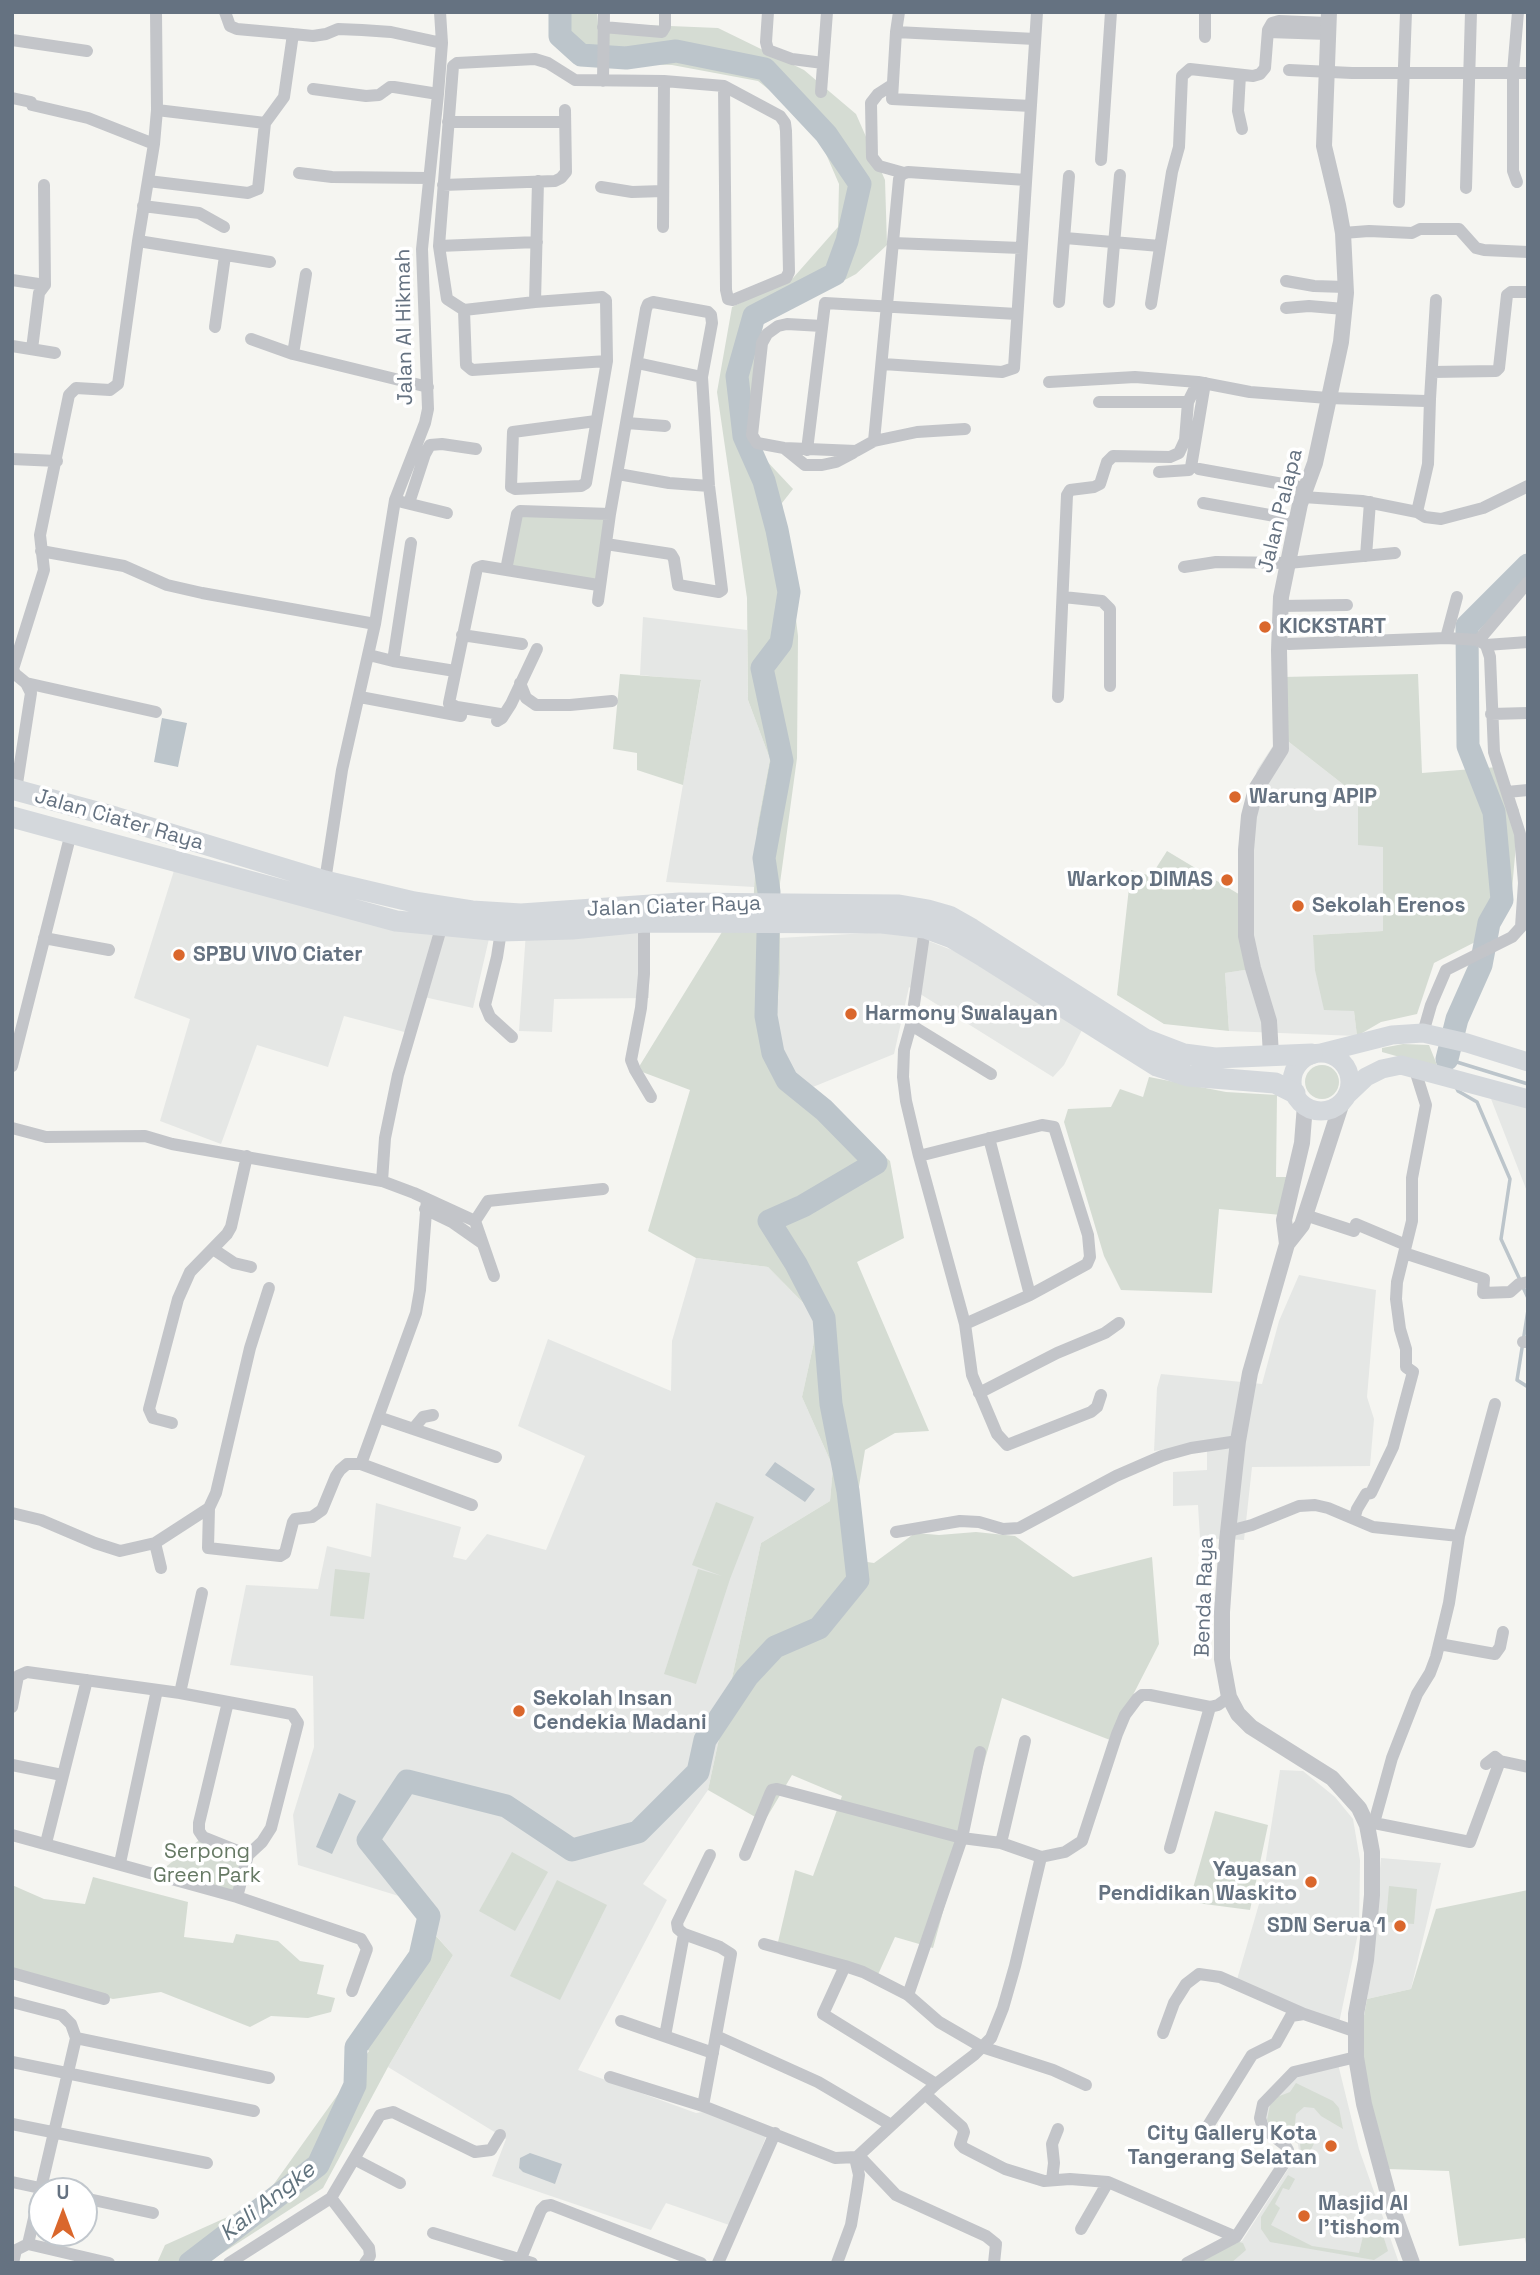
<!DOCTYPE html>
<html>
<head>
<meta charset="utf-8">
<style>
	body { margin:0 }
	#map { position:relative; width:1540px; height:2275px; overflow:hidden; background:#f5f5f1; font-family:"Space Grotesk",sans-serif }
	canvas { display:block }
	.frame { position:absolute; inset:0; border:14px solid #657281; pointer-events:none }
	.north { position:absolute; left:28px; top:2177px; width:70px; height:70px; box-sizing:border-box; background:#fff; border:2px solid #c1c7cd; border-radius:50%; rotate:0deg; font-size:19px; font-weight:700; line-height:28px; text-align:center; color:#657281 }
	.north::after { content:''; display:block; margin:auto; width:24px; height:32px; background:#da672c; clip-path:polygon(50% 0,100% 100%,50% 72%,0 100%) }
</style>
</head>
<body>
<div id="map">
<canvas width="1540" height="2275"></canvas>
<div class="frame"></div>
<div class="north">U</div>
</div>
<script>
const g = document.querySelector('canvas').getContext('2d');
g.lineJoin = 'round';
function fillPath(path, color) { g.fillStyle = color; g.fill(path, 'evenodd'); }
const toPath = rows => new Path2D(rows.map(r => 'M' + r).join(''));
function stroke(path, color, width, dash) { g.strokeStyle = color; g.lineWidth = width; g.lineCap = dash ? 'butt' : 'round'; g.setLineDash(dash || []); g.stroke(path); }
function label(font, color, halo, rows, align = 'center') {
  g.font = font + ' "Space Grotesk",sans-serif'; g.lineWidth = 7; g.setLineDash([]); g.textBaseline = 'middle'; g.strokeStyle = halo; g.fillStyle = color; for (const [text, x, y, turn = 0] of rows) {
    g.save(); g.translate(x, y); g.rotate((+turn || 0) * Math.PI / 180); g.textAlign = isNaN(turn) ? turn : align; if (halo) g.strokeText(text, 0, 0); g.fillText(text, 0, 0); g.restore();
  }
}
fillPath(toPath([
	[643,617,747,630,748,700,770,759,757,828,754,887,666,882,701,681,640,675],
	[1280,735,1358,796,1383,846,1383,931,1313,935,1354,1011,1357,1036,1229,1031,1225,973,1250,969,1246,819,1257,770],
	[177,861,419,926,491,930,473,1008,424,997,412,1034,344,1016,328,1067,257,1045,221,1144,160,1121,190,1019,134,998],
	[643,929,649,955,649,998,554,999,552,1032,519,1031,526,932],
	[903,931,962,954,1082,1030,1064,1065,1053,1077,909,987,894,1054,808,1089,788,1063,776,1026,780,973,779,938],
	[1486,1086,1528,1096,1528,1194],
	[696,1258,768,1267,819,1319,802,1397,833,1467,830,1501,761,1543,708,1790,643,1884,667,1900,578,2070,696,2113,716,2110,767,2134,732,2226,666,2203,651,2230,492,2176,506,2139,388,2067,453,1955,402,1897,298,1865,293,1815,314,1747,313,1676,230,1665,246,1585,318,1589,327,1546,371,1557,376,1503,461,1527,453,1557,466,1560,487,1534,546,1550,585,1456,518,1426,548,1339,671,1391,672,1341],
	[1299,1275,1376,1290,1367,1397,1374,1419,1370,1466,1252,1467,1244,1540,1200,1538,1198,1505,1173,1506,1173,1472,1207,1470,1207,1443,1154,1451,1157,1388,1161,1374,1262,1384,1279,1321],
	[1280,1770,1303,1771,1335,1797,1353,1819,1360,1860,1359,1929,1339,2023,1236,1983,1259,1904],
	[1381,1858,1441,1863,1411,1989,1367,1999],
	[1338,2064,1359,2149,1399,2263,1194,2263,1218,2248,1242,2241,1299,2152,1298,2144,1267,2125,1265,2117,1269,2103,1299,2074]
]), '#e5e7e5');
fillPath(toPath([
	[597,12,598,23,718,28,804,70,856,114,885,180,887,245,856,274,763,324,752,408,763,457,793,489,782,503,798,636,797,758,780,883,780,973,776,1026,788,1063,808,1089,890,1161,904,1238,857,1262,929,1431,895,1433,865,1450,847,1559,874,1563,915,1533,939,1535,976,1532,1015,1536,1073,1577,1152,1557,1159,1644,1110,1740,1002,1698,933,1948,895,1937,876,1979,778,1942,795,1870,813,1876,842,1796,792,1775,764,1822,708,1790,761,1543,830,1501,833,1467,802,1397,819,1319,768,1267,696,1258,648,1231,690,1090,637,1070,722,932,752,932,757,828,770,759,748,700,747,598,717,392,732,307,793,278,838,227,839,184,813,124,758,81,672,65,584,63,556,42,551,13,445,13],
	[517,514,610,514,598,589,506,570],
	[620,674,701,680,683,785,637,770,637,753,613,749],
	[1418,674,1422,773,1498,767,1519,810,1511,901,1483,938,1434,963,1417,1014,1381,1022,1357,1036,1354,1011,1324,1010,1315,970,1313,935,1383,931,1383,847,1358,845,1358,796,1280,735,1283,677],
	[1167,851,1242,896,1251,969,1225,973,1229,1031,1164,1024,1117,995,1131,870,1151,876],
	[1403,1044,1429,1045,1437,1065,1435,1067,1382,1052,1382,1048],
	'1305 1082a17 17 0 1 1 34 0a17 17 0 1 1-34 0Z',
	[1149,1077,1226,1092,1277,1095,1276,1177,1290,1177,1281,1215,1219,1209,1212,1293,1121,1290,1104,1256,1064,1122,1068,1109,1111,1107,1120,1089,1143,1097],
	[716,1502,754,1517,730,1579,696,1684,664,1674,698,1569,722,1576,692,1565],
	[335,1569,370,1573,364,1619,330,1616],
	[1215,1811,1268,1825,1250,1910,1189,1902],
	[203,1837,248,1855,237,1897,157,1874],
	[512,1852,548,1872,515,1931,479,1911],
	[93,1877,188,1902,184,1937,233,1943,236,1934,278,1941,300,1961,324,1965,317,1994,335,1998,331,2012,308,2018,271,2016,250,2027,161,1992,113,1999,12,1972,12,1885,44,1899,85,1904],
	[557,1880,607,1905,560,2000,510,1976],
	[1389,1886,1417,1889,1414,1924,1386,1922],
	[1528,1890,1528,2256,1525,2238,1459,2246,1449,2171,1387,2169,1365,2092,1361,2032,1367,1999,1411,1989,1436,1909],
	[427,1926,453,1955,388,2067,323,2188,207,2263,157,2263,165,2245,261,2202,369,2051,354,2036],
	[1296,2083,1333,2101,1339,2108,1343,2129,1321,2116,1314,2108,1304,2107,1296,2114,1295,2124,1301,2132,1318,2136,1308,2155,1301,2152,1300,2143,1271,2126,1267,2120,1270,2105,1277,2097,1290,2092],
	[1288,2175,1295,2179,1289,2190,1283,2188,1275,2204,1280,2208,1271,2225,1312,2246,1359,2253,1366,2224,1379,2223,1388,2251,1374,2260,1270,2242,1261,2229,1261,2217],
	[1239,2242,1243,2243,1246,2250,1231,2263,1195,2263]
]), '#d5dcd3');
fillPath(toPath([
	[162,718,187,723,178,767,154,762],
	[775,1462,815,1489,805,1502,765,1475],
	[339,1793,356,1801,332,1854,316,1847],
	[530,2153,562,2164,555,2184,523,2172,519,2168,520,2158]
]), '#bcc5cb');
stroke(toPath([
	[1447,1059,1451,1070],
	[1447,1059,1528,1084],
	[1456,1087,1458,1091,1477,1102,1510,1179,1501,1239,1520,1280],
	[1523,1287,1528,1298],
	[1528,1310,1517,1380,1528,1387]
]), '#bcc5cb', 3.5);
stroke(toPath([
	[1447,1059,1457,1019,1481,965,1489,923,1502,900,1494,812,1468,746,1467,626,1528,565],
	[190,2263,318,2165,355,2085,356,2047,420,1956,429,1916,368,1840,407,1781,506,1806,572,1850,638,1832,698,1772,705,1740,747,1677,775,1647,819,1628,858,1580,848,1491,831,1404,824,1318,796,1264,769,1221,803,1206,876,1163,824,1110,787,1080,773,1053,766,1016,769,892,764,858,782,761,762,668,781,643,789,592,777,530,764,481,744,436,737,376,754,316,835,274,847,241,860,184,826,134,765,69,676,51,626,58,581,55,560,36,560,12]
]), '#bcc5cb', 23);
stroke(toPath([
	[156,12,157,110,154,144,138,241,118,384,110,390,76,388,69,395,40,535,44,570,13,669,15,674,26,683,156,712],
	[768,12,766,42,768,50,792,59,823,63],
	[899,12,896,32,892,99,1031,106],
	[603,27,662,32,665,27,665,12],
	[896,32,1035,39],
	[1268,32,1328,34],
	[293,34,313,36,326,34,338,29,362,30,391,32,442,43],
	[1205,37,1205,12],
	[12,40,87,51],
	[1289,70,1352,73,1528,73],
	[1240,75,1238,111,1242,129],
	[603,81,604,12],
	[892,85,878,94,871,103,872,157,879,166,904,173],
	[313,89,366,96,379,95,390,87,394,87,438,94],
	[821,92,827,12],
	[12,98,31,102,32,105,88,118,154,144],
	[157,110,265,123],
	[448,122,565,122],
	[1101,160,1111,12],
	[299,173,332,177,428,178],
	[148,181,248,193,258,189,265,123,284,97,293,34,237,29,230,26,225,12],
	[1517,182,1513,171,1513,72,1518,12],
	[443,185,555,181,561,178,566,172,565,110],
	[601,187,632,192,663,191],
	[1466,188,1471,12],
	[1399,202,1406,12],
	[143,206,199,213,224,227],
	[663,227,664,81],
	[1343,233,1369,231,1412,233,1420,229,1459,229,1476,248,1484,250,1528,252],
	[1065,238,1160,246],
	[138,241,270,262],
	[893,243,1021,248],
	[439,246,537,242],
	[12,280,45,285],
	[1286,281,1314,286,1345,287],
	[535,302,538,181],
	[1059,302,1069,176],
	[1109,302,1120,175],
	[1151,304,1172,172,1179,147,1182,76,1190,69,1253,76,1260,74,1265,68,1268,30,1272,23,1279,21,1328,23],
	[1286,308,1309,306,1344,309],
	[464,310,466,365,472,370,607,361],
	[822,326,787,324,778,326,767,334,762,343,752,435,757,443,784,448,856,451,874,441,917,432,965,429],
	[215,327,225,256],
	[251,339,293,354,428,387],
	[12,346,55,353],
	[32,349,39,293,45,285,44,185],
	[293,354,306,274],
	[637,363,702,377],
	[883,364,1002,372,1014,368,1037,12],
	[1432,372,1496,371,1499,368,1507,295,1511,292,1528,292],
	[1049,382,1135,377,1198,382,1250,392,1328,398,1426,401,1430,399,1436,300],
	[1430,399,1428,464,1417,512,1425,517,1441,519,1483,508,1528,486],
	[1099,402,1188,402],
	[596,421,513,432,511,487,515,489,581,486,586,483,607,361,606,300,602,297,535,302,464,310,447,299,439,246,453,66,457,63,535,59,548,63,575,80,664,81,724,86,780,116,785,123,786,131,789,272,786,278,733,300,728,299,726,290,724,86],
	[627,423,665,426],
	[874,441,899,179,902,174,908,172,1026,180],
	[784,448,805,465,822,465,836,462,853,453],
	[807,450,825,303,1017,314],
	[12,459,57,461],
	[1199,469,1305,488],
	[1159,472,1189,470,1191,467,1205,383],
	[618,474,669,483,709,486],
	[1303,497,1362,501,1417,512],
	[402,502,447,513],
	[409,503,425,454,430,445,442,444,476,449],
	[1203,503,1297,520],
	[41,551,124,566,167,585,202,593,375,624],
	[1366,556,1370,502],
	[1184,567,1216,562,1288,563,1395,553],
	[506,570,517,514,520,511,610,514],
	[1063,597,1102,601,1110,609,1110,686],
	[598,601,610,514,646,309,648,304,653,302,708,312,711,315,712,323,702,377,709,486,722,590,719,592,678,585,674,559,671,554,606,544],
	[1280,606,1347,605],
	[462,635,522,644],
	[1446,638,1457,597],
	[1478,641,1528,582],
	[1289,644,1446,638,1478,640,1486,645,1528,642],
	[369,655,393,661,411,543],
	[393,661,455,671],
	[520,683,526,698,536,705,570,705,612,701],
	[360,697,461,716],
	[1058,697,1067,495,1070,490,1094,487,1100,484,1107,462,1113,456,1170,457,1179,453,1185,440,1188,402,1198,382],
	[500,714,457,707,449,703,477,568,482,566,598,585],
	[1491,714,1528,713],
	[497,721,502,718,511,704,537,649],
	[16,790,31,693,26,683],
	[1507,792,1528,790],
	[325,881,342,770,375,624,395,500,425,423,428,409,422,249,438,94,442,43,440,12],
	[644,922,644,974,641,1008,631,1060,635,1070,651,1097],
	[925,928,911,1025,904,1050,903,1077,906,1101,919,1156,965,1324,972,1375,997,1434,1007,1445,1091,1412,1097,1407,1101,1395],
	[501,931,497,957,485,1005,490,1017,512,1037],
	[44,938,109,950],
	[911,1025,991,1074],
	[1423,1033,1431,1005,1446,970,1512,937,1521,927,1524,883,1520,834,1494,752,1490,657,1486,645],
	[12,1066,71,833],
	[12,1128,46,1137,145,1136,172,1144,382,1181,414,1193,475,1221,494,1276],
	[989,1138,1030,1295],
	[919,1156,1042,1125,1054,1127,1088,1235,1090,1257,1087,1264,1030,1295,965,1324],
	[382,1181,385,1138,398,1075,442,925],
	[425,1209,452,1222,482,1243],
	[1305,1215,1354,1231,1356,1224,1406,1245],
	[475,1221,488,1201,603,1189],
	[213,1249,234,1263,251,1267],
	[1404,1253,1484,1279,1483,1293,1510,1292,1519,1284,1528,1282],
	[1523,1342,1528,1342],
	[979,1393,1057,1353,1105,1333,1119,1323],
	[378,1417,496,1457],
	[172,1423,153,1418,149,1409,178,1299,190,1272,227,1234,231,1227,247,1156],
	[413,1429,423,1417,433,1415],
	[361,1464,416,1313,420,1290,427,1199],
	[209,1508,208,1548,280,1556,285,1553,293,1522,295,1519,312,1517,322,1510,336,1476,340,1470,347,1464,361,1464,472,1505],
	[12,1513,41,1520,95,1543,120,1551,155,1543],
	[1354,1519,1357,1509,1366,1494,1371,1493,1393,1447,1413,1372,1406,1367,1406,1349,1400,1329,1396,1299,1397,1282,1412,1221,1412,1178,1426,1105,1414,1067],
	[1229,1531,1252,1525,1299,1506,1315,1505,1328,1508,1373,1527,1459,1536],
	[896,1532,960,1521,979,1522,1003,1529,1019,1528,1116,1476,1162,1456,1191,1448,1238,1441],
	[161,1568,155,1543,209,1508,216,1493,250,1348,269,1288],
	[1439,1644,1495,1654,1500,1647,1503,1632],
	[180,1693,202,1593],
	[228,1702,199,1823,199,1831,203,1837,248,1855],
	[12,1707,18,1676,27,1672,180,1693,292,1714,298,1723,271,1828,262,1842,248,1855,237,1897],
	[1486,1764,1495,1757,1500,1761],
	[12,1765,62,1775],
	[1374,1823,1392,1758,1417,1694,1430,1673,1436,1657,1449,1603,1459,1536,1495,1404],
	[1367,1825,1374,1823,1470,1842,1500,1761,1528,1767],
	[12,1835,237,1897,361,1939,367,1949,352,1991],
	[46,1843,87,1680],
	[1001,1843,1025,1741],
	[1170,1848,1210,1707],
	[745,1855,770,1794,772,1790,777,1789,962,1838,1001,1843,1041,1857,1065,1852,1082,1841,1117,1734,1125,1715,1137,1699,1142,1695,1150,1695,1210,1707,1218,1705,1229,1697],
	[120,1863,157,1690],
	[684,1934,720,1947,731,1954,703,2106],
	[764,1944,845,1966],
	[12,1973,104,1999],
	[908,1995,962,1838,980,1752],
	[12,2002,62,2015,71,2024,76,2038,28,2244,16,2250,13,2263],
	[621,2021,713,2053],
	[1163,2033,1174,2003,1186,1984,1199,1974,1220,1977,1304,2014],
	[665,2036,684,1934,678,1929,677,1923,710,1855],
	[716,2036,818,2082,891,2125],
	[76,2038,269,2078],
	[12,2062,254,2111],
	[610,2077,703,2106,835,2158,857,2157,936,2084,974,2055,991,2038,1003,2008,1015,1966,1041,1857],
	[936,2084,823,2014,845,1966,863,1972,908,1995,939,2022,982,2047,1053,2070,1086,2085],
	[925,2094,962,2127,964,2132,960,2144,964,2148,1005,2169,1044,2181,1070,2179,1108,2182,1236,2237],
	[12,2124,207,2163],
	[1206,2129,1252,2055,1276,2043,1291,2016,1304,2014,1354,2031],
	[859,2156,896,2195,986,2236,996,2244,994,2263],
	[354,2159,400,2183],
	[1052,2180,1054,2163,1052,2144,1058,2129],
	[12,2182,54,2191],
	[84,2198,153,2213],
	[331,2198,369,2248,370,2256,365,2263],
	[1081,2229,1108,2182],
	[433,2233,532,2263],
	[28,2244,109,2263],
	[229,2263,331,2198,380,2115,393,2112,475,2152,491,2150,500,2135],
	[519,2263,541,2210,545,2206,551,2205,701,2263],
	[718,2263,775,2133],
	[837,2263,851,2225,857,2189,859,2175,855,2158],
	[1187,2263,1236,2237,1287,2159,1288,2150,1285,2145,1263,2128,1260,2118,1263,2104,1294,2072,1356,2057]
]), '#c3c5c9', 12);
stroke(toPath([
	[1271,1055,1269,1021,1253,968,1246,936,1246,850,1249,816,1256,789,1281,749,1279,650,1281,597,1300,504,1315,463,1341,342,1346,293,1343,233,1338,205,1324,146,1329,12],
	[1342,1102,1302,1225,1287,1244,1250,1373,1238,1441,1227,1541,1222,1612,1222,1659,1229,1697,1238,1714,1251,1727,1332,1778,1359,1808,1367,1825,1372,1852,1372,1895,1366,1960,1356,2014,1356,2057,1364,2104,1391,2205,1412,2263],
	[1287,1244,1284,1220,1302,1143,1305,1105]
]), '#c3c5c9', 16);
stroke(toPath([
	[1321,1053,1392,1035,1423,1033,1467,1043,1528,1062],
	'1292 1082a29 29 0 1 1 58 0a29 29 0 1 1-58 0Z',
	[1347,1095,1366,1077,1382,1069,1401,1065,1528,1099]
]), '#d4d8dc', 19);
stroke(toPath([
	[12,789,115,817,325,881,414,902,472,911,521,914,680,903,899,905,928,910,949,916,972,929,1145,1039,1184,1054,1215,1058,1312,1054],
	[12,817,396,921,501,931,572,929,644,922,882,923,925,928,952,938,984,957,1157,1066,1188,1076,1275,1083,1295,1093]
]), '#d4d8dc', 21);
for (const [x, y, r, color] of [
	[1265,627,7,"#da672c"],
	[1235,797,7,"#da672c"],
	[1227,880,7,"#da672c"],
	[1298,906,7,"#da672c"],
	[179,955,7,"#da672c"],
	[851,1014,7,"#da672c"],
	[519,1711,7,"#da672c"],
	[1311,1882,7,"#da672c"],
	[1400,1926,7,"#da672c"],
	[1331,2146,7,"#da672c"],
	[1304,2216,7,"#da672c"]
]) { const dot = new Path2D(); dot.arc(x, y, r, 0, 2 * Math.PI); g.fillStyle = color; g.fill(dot); stroke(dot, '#fff', 2.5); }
label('21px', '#657281', '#fff', [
	["Jalan Al Hikmah",405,327,-91],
	["Jalan Palapa",1281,511,-76],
	["Jalan Ciater Raya",119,820,16],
	["Jalan Ciater Raya",674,907,-2],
	["Benda Raya",1205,1597,-88]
]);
label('bold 21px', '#657281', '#fff', [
	["KICKSTART",1279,627],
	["Warung APIP",1249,797],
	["Warkop DIMAS",1213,880,"right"],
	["Sekolah Erenos",1312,906],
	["SPBU VIVO Ciater",193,955],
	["Harmony Swalayan",865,1014],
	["Sekolah Insan",533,1699],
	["Cendekia Madani",533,1723],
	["Yayasan",1297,1870,"right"],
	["Pendidikan Waskito",1297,1894,"right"],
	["SDN Serua 1",1386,1926,"right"],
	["City Gallery Kota",1317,2134,"right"],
	["Tangerang Selatan",1317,2158,"right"],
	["Masjid Al",1318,2204],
	["I'tishom",1318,2228]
], 'left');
label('21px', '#667964', '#fff', [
	["Serpong",207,1852],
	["Green Park",207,1876]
]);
label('italic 23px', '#61737e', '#fff', [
	["Kali Angke",268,2202,-38]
]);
</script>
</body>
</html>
